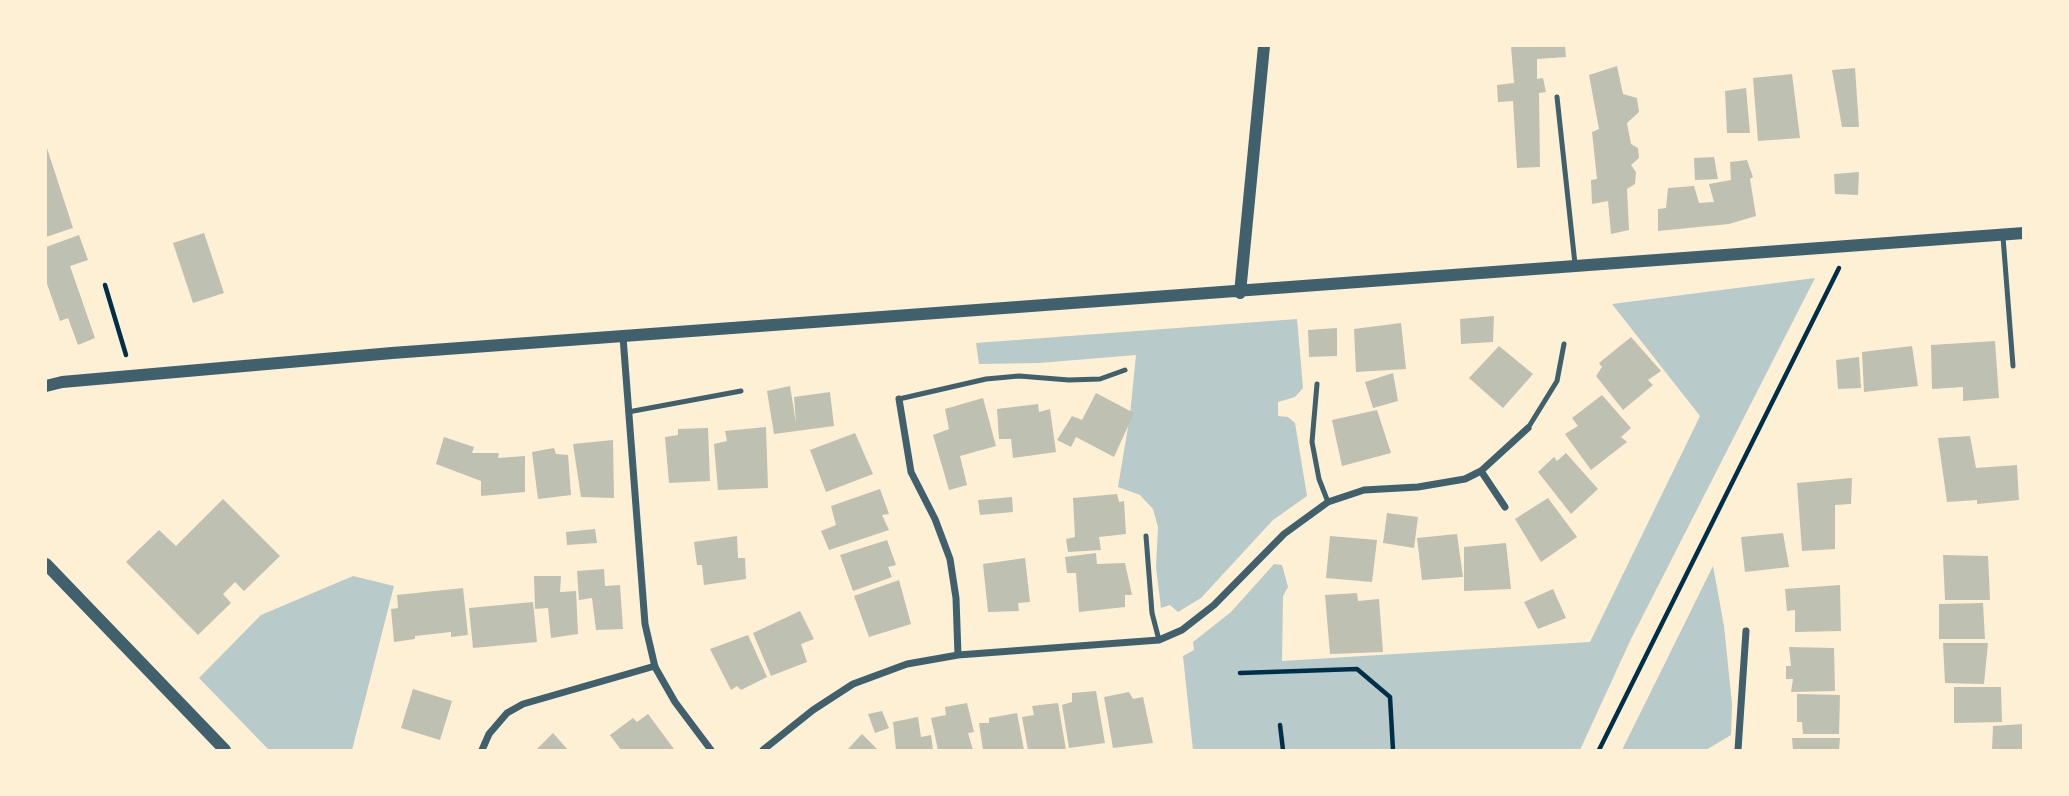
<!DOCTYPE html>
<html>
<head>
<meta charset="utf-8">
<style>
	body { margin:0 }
	#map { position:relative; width:2069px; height:796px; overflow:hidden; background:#fdf0d5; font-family:"Exo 2",sans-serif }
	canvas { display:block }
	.frame { position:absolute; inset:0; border:47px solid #fdf0d5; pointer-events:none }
</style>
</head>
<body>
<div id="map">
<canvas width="2069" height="796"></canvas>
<div class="frame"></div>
</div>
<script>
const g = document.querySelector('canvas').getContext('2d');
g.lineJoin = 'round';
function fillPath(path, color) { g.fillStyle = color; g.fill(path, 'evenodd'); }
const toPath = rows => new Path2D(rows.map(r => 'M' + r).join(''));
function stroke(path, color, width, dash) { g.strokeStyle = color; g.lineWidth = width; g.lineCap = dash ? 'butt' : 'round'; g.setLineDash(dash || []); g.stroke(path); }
fillPath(toPath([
	[1815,278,1631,639,1580,750,1193,750,1183,656,1194,650,1193,642,1231,612,1274,564,1282,565,1288,587,1283,596,1282,661,1590,642,1700,416,1612,304],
	[1297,319,1303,388,1295,397,1278,402,1278,416,1288,417,1295,423,1307,496,1273,520,1201,598,1178,612,1170,605,1161,608,1156,567,1158,527,1153,509,1140,495,1118,487,1130,415,1136,355,1039,363,979,364,976,343],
	[1713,566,1724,626,1732,704,1731,735,1706,750,1622,750],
	[353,576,394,586,352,750,269,750,199,678,261,615]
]), '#b9caca');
fillPath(toPath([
	[1511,46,1565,46,1566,57,1537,59,1537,79,1543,78,1546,92,1539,93,1540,167,1517,168,1513,101,1498,102,1497,85,1514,83],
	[1617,66,1623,94,1637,98,1639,112,1627,123,1631,144,1638,148,1639,158,1631,165,1636,172,1635,184,1627,189,1629,230,1611,234,1608,201,1592,204,1591,180,1597,179,1592,132,1599,129,1589,75],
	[1855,68,1859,127,1842,127,1832,70],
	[1792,74,1800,138,1758,141,1753,78],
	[1746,88,1750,133,1727,133,1725,91],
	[46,145,73,228,46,237],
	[1714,157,1718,179,1695,180,1694,158],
	[1747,160,1753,177,1750,179,1756,216,1729,224,1658,231,1658,209,1666,208,1668,188,1694,186,1699,203,1714,202,1709,184,1731,180,1730,162],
	[1859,172,1858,195,1835,194,1834,174],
	[204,233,224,293,193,303,173,243],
	[79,235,88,260,70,266,95,338,78,345,68,318,60,321,46,281,46,247],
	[1494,316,1493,342,1461,344,1460,319],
	[1401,323,1406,369,1356,372,1354,329],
	[1337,328,1337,356,1309,357,1308,330],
	[1631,337,1661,371,1648,380,1653,385,1623,410,1596,376,1602,367,1599,363],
	[1995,341,1999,398,1963,401,1963,387,1932,389,1931,345],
	[1499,346,1533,374,1503,408,1469,378],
	[1912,346,1918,386,1864,392,1862,352],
	[1859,357,1861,388,1838,389,1836,360],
	[1393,373,1398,401,1373,408,1365,382],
	[790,386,796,423,794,397,830,392,834,426,774,434,767,391],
	[1096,393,1134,413,1114,457,1076,437,1071,447,1057,440,1072,416,1082,420],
	[1602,395,1631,428,1621,437,1627,442,1591,470,1565,434,1578,426,1572,418],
	[983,398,996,446,960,456,967,485,949,490,933,435,949,429,945,409],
	[1038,404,1039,412,1050,409,1056,452,1013,458,1011,439,999,439,997,409],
	[1377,410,1391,453,1342,466,1332,420],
	[766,427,768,488,718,490,714,444,727,441,725,431],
	[708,428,710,481,669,483,665,437,678,435,678,429],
	[855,433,873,474,826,492,810,450],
	[1970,436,1976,468,2017,465,2019,500,1977,504,1977,500,1947,502,1938,438],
	[444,437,474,447,472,453,499,453,498,458,525,456,525,492,481,496,481,481,436,464],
	[613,440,614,498,581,497,573,444],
	[554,448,556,454,568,455,571,495,538,499,532,452],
	[1566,453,1598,489,1571,514,1538,472,1554,457,1557,461],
	[1852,478,1851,504,1835,505,1835,549,1802,551,1797,483],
	[880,489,889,514,882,515,889,530,829,550,821,531,836,525,831,506],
	[1117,494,1119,502,1124,501,1126,534,1099,537,1101,550,1068,552,1066,539,1075,537,1073,498],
	[1012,497,1013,512,980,515,978,500],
	[1548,498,1577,537,1541,562,1515,519],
	[223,499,280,556,244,591,235,582,223,594,231,603,198,635,126,562,159,530,176,546],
	[1387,513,1418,517,1414,548,1383,543],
	[595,529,597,543,567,545,566,532],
	[1783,533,1789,567,1745,572,1741,537],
	[1457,534,1463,577,1422,580,1417,538],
	[737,536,738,558,745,558,746,579,704,585,702,565,697,565,694,542],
	[1330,536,1377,540,1372,582,1326,578],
	[887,540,896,565,888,567,892,577,853,591,840,555],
	[1506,543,1511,589,1464,591,1464,547],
	[1096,553,1097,564,1125,563,1132,595,1125,595,1125,607,1079,612,1076,573,1067,573,1065,557],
	[1943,555,1988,556,1990,600,1945,600],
	[1025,558,1030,602,1018,603,1019,611,988,612,983,564],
	[604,569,605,586,620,585,623,629,596,630,592,598,579,600,577,571],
	[534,576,561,576,560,592,576,591,578,634,551,638,548,608,535,609],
	[899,580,911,624,869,637,854,596],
	[1840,585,1841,631,1795,632,1795,610,1787,611,1785,589],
	[463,588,468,635,451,637,451,632,415,636,415,639,394,642,391,609,398,608,397,595],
	[1553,589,1566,618,1538,629,1524,602],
	[1357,593,1358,601,1379,599,1383,652,1330,654,1325,595],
	[533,602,537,642,473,648,469,608],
	[1983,603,1985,639,1939,639,1939,604],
	[800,611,814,639,801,644,807,662,771,676,753,633],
	[748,635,767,677,741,690,737,686,731,690,710,649],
	[1943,643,1988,643,1984,684,1945,683],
	[1789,647,1834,648,1835,691,1791,692,1793,679,1786,679,1786,666,1791,666],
	[1954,687,2001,687,2002,722,1954,723],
	[413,689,452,701,440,740,401,728],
	[1096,691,1105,743,1069,748,1062,705,1072,702,1072,693],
	[1129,692,1133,699,1143,697,1153,743,1113,748,1104,697],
	[1797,694,1840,695,1839,734,1803,734,1802,722,1797,722],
	[967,703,974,732,968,733,973,750,938,750,931,718,946,715,945,707],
	[1058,703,1066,750,1028,750,1022,717,1034,715,1032,706],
	[882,711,889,728,875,733,868,714],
	[1017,713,1024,750,983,750,979,723,989,723,989,718],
	[648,714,674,749,621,750,610,735,633,718,637,722],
	[918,717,921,737,931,735,933,750,896,750,893,722],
	[2024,724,2024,750,1992,750,1993,726],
	[553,733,568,750,536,750],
	[862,734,878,750,847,750],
	[1792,738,1840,738,1839,750,1793,750]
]), '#bec0b2');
stroke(toPath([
	[105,285,126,355],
	[1240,673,1357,669,1390,697,1393,750],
	[1280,725,1283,750],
	[1599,750,1839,268]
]), '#003049', 4.5);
stroke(toPath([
	[1557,97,1575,264],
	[2003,237,2013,366],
	[1317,384,1312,442,1319,479,1328,502],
	[899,399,986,379,1019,376,1069,380,1100,379,1125,370],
	[628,412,741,391],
	[1528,428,1557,381,1564,344],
	[1146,536,1152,613,1159,640]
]), '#3f606c', 5);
stroke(toPath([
	[623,337,645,624,655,667,675,702,711,750],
	[899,399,911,472,935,519,950,559,956,598,958,655],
	[1481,471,1505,507],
	[482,750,489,734,507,713,523,704,655,666],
	[763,750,813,710,853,684,907,664,958,655,1159,640,1182,630,1214,605,1284,534,1328,502,1364,490,1418,487,1465,479,1481,471,1528,428],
	[1738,750,1746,631]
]), '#3f606c', 7);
stroke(toPath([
	[1240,293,1264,46],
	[46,386,62,382,392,353,2024,233],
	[46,564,225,750]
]), '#3f606c', 12);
</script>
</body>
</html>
